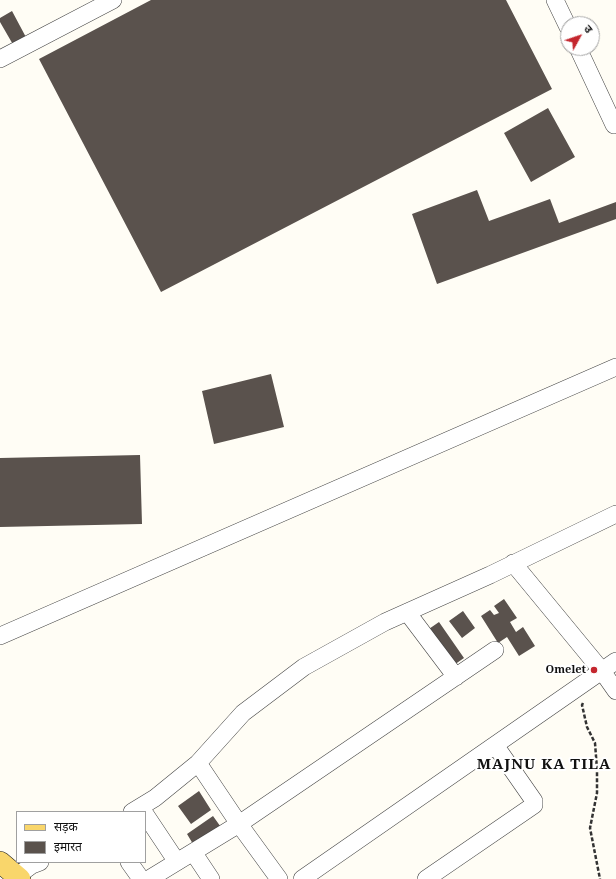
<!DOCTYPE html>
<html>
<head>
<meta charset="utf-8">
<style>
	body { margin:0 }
	#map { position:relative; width:616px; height:879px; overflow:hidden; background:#fffdf5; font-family:"Noto Serif","Noto Sans Devanagari",serif }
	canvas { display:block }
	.legend { position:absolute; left:16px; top:811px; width:130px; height:52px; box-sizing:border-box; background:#fff; border:1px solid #a0a0a0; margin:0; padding:5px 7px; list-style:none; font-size:12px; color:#111 }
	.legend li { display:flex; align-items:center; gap:8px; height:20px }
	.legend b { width:20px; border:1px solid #a0a0a0 }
	.north { position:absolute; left:560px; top:16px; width:40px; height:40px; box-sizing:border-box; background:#fff; border:1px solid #a0a0a0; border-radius:50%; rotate:50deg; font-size:11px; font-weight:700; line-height:16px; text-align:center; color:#111 }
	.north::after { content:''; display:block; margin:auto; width:14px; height:18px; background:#c4262e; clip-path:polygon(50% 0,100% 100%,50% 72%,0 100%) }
</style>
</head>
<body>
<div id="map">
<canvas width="616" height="879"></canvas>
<ul class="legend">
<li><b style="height:5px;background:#f9d66b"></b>सड़क</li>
<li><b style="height:11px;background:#5a524d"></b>इमारत</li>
</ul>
<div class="north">उ</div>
</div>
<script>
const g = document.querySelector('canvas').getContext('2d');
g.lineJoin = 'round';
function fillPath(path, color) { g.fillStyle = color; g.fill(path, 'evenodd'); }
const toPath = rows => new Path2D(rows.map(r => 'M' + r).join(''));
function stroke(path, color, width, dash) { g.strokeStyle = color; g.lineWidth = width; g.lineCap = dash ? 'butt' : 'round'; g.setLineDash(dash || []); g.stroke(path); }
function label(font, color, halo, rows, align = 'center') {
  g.font = font + ' "Noto Serif",serif'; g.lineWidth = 4; g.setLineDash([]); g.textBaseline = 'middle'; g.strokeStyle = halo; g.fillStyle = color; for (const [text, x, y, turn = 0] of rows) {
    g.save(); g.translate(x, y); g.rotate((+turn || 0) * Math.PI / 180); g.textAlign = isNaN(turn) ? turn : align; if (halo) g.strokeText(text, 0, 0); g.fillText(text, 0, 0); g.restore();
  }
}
fillPath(toPath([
	[151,0,506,0,552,89,161,292,39,59],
	[12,11,28,41,15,48,0,22,0,18],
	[548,108,575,157,531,182,504,133],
	[477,190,489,221,550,199,559,223,616,202,616,219,437,284,412,214],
	[271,374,284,427,214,444,202,391],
	[140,455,142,524,0,527,0,458],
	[504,599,517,618,510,622,516,632,523,627,535,646,519,656,507,637,498,643,481,616,490,610,494,615,499,613,494,606],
	[463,611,475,628,462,638,449,621],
	[439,622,464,658,451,667,426,631],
	[199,791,211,810,191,824,178,806],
	[213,816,223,830,196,849,187,834]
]), '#5a524d');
const minor = toPath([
	[555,0,568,27],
	[578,48,614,125],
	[0,59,113,0],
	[513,563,602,671,616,691],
	[407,612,456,677],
	[0,636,616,367],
	[198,763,239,824,279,879],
	[132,812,155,798,198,763,243,713,304,667,385,622,490,575,616,514],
	[145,814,177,862],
	[193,852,211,879],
	[129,862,141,879],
	[13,879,32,865,40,862],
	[149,879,239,824,495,650],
	[302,879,616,661],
	[426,879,534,805,534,801,495,745]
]);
const major = toPath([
	[0,862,20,879]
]);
stroke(minor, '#444', 18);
stroke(major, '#222', 22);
stroke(toPath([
	[583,703,582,705,587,727,595,743,597,769,597,793,590,828,600,879]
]), '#333', 2.5, [4, 2]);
stroke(minor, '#fff', 17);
stroke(major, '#f9d66b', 21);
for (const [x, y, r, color] of [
	[594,670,4,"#c4262e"]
]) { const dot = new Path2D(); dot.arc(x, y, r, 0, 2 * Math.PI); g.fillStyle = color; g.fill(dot); stroke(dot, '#fff', 1.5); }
label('bold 11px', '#111', '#fff', [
	["Omelet",586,670]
], 'right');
g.letterSpacing = '1px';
label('bold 15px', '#111', '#fff', [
	["MAJNU KA TILA",544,765]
]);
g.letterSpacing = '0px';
</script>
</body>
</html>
